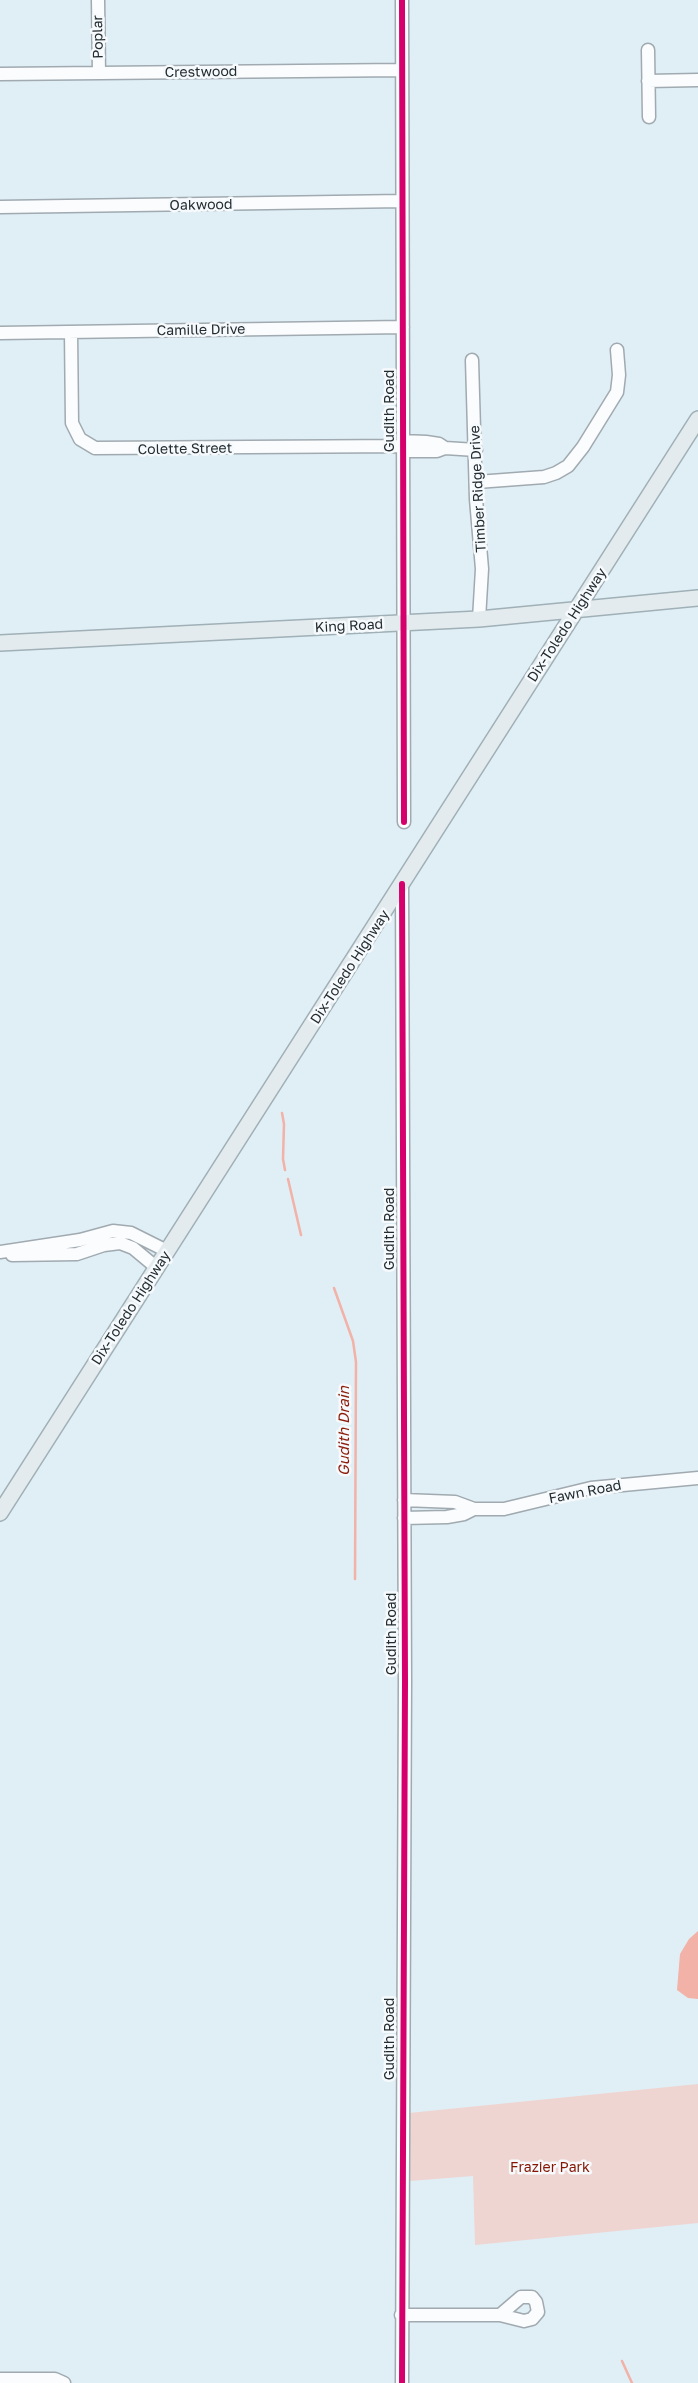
<!DOCTYPE html>
<html>
<head>
<meta charset="utf-8">
<style>
	body { margin:0 }
	canvas { display:block; background:#e0eef5 }
</style>
</head>
<body>
<canvas width="698" height="2383"></canvas>
<script>
const g = document.querySelector('canvas').getContext('2d');
g.lineJoin = 'round';
function fillPath(path, color) { g.fillStyle = color; g.fill(path, 'evenodd'); }
const toPath = rows => new Path2D(rows.map(r => 'M' + r).join(''));
function stroke(path, color, width, dash) { g.strokeStyle = color; g.lineWidth = width; g.lineCap = dash ? 'butt' : 'round'; g.setLineDash(dash || []); g.stroke(path); }
function label(font, color, halo, rows, align = 'center') {
  g.font = font + ' "Golos Text",sans-serif'; g.lineWidth = 5; g.setLineDash([]); g.textBaseline = 'middle'; g.strokeStyle = halo; g.fillStyle = color; for (const [text, x, y, turn = 0] of rows) {
    g.save(); g.translate(x, y); g.rotate((+turn || 0) * Math.PI / 180); g.textAlign = isNaN(turn) ? turn : align; if (halo) g.strokeText(text, 0, 0); g.fillText(text, 0, 0); g.restore();
  }
}
fillPath(toPath([
	[698,2084,698,2223,475,2245,473,2176,410,2181,409,2113]
]), '#efd5d1');
fillPath(toPath([
	[698,1931,698,1999,688,1998,677,1990,680,1954,689,1939]
]), '#f2b2a7');
stroke(toPath([
	[282,1113,284,1124,283,1159,285,1170],
	[288,1179,301,1235],
	[334,1288,353,1341,356,1362,355,1579],
	[622,2361,632,2383]
]), '#f2b2a7', 2.5);
const minor = toPath([
	[98,0,99,73],
	[402,0,404,822],
	[648,50,649,117],
	[0,74,401,70],
	[648,81,698,80],
	[0,207,402,201],
	[71,332,72,423,80,439,95,448,403,446],
	[0,333,403,327],
	[472,360,476,499,482,569,479,619],
	[403,441,426,442,439,444,445,448,476,450],
	[403,451,437,451,445,448],
	[477,482,544,477,556,473,568,466,583,447,617,392,619,375,617,350],
	[0,1252,80,1240,113,1231,131,1233,167,1251],
	[12,1255,77,1254,104,1245,120,1243,133,1248,157,1268],
	[404,1500,455,1502,474,1509,504,1509,591,1488,698,1478],
	[404,1518,447,1517,464,1514,474,1509],
	[401,2315,500,2315,521,2297,532,2297,536,2302,538,2312,532,2319,524,2321,500,2315],
	[0,2379,55,2379,64,2383],
	[402,2383,405,1682,402,884]
]);
const major = toPath([
	[0,643,479,619,698,598],
	[0,1513,698,419]
]);
stroke(minor, '#a0aab0', 15);
stroke(major, '#a0b0b7', 18);
stroke(minor, '#fafcfe', 12);
stroke(major, '#e3ebee', 15);
stroke(toPath([
	[402,0,404,822],
	[402,2383,405,1682,402,884]
]), '#d6006c', 6);
label('14px', '#232c30', '#f6fafd', [
	["Poplar",98,37,-91],
	["Crestwood",201,72,-1],
	["Oakwood",201,205,-1],
	["Camille Drive",201,330,-1],
	["Gudith Road",390,411,-90],
	["Colette Street",185,449,-1],
	["Timber Ridge Drive",478,489,-93],
	["Dix-Toledo Highway",567,625,-57],
	["King Road",349,626,-3],
	["Dix-Toledo Highway",350,967,-57],
	["Gudith Road",390,1229,-90],
	["Dix-Toledo Highway",131,1308,-57],
	["Fawn Road",585,1492,-11],
	["Gudith Road",392,1634,-90],
	["Gudith Road",390,2039,-90]
]);
label('14px', '#861602', '#f6fafd', [
	["Frazier Park",550,2168]
]);
label('italic 15px', '#8d1d0a', '#f6fafd', [
	["Gudith Drain",344,1431,-90]
]);
</script>
</body>
</html>
